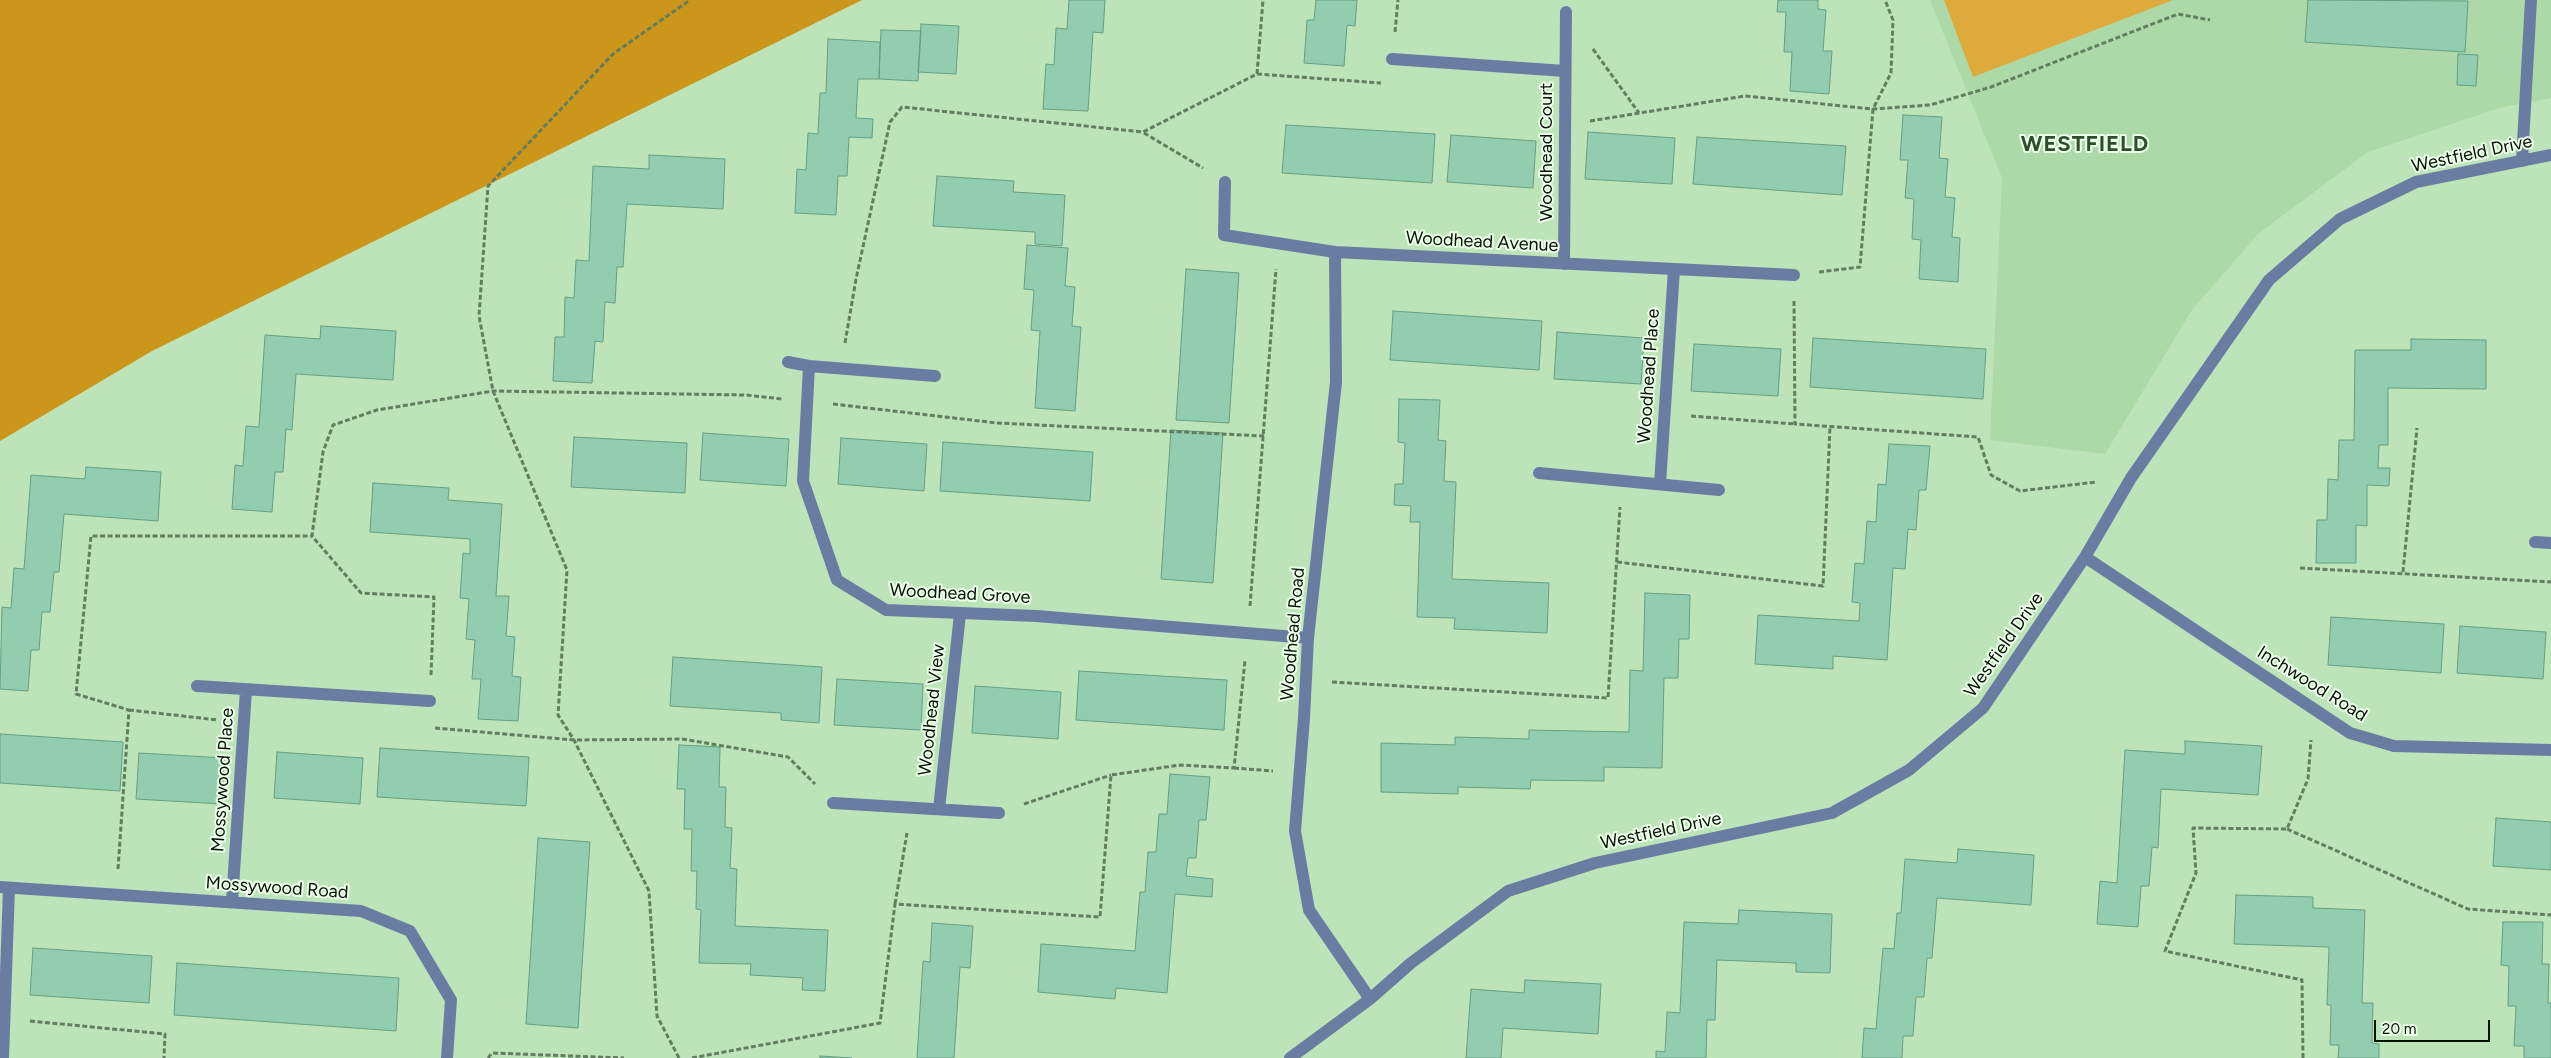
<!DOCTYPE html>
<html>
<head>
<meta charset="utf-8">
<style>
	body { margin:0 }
	#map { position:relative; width:2551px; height:1058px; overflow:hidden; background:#bce4b8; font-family:Figtree,sans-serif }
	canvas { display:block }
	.scale { position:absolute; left:2374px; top:1020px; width:116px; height:22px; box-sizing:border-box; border:2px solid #051204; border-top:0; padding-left:6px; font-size:15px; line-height:18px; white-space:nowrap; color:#051204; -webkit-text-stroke:4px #ebffe9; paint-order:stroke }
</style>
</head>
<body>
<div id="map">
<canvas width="2551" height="1058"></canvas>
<div class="scale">20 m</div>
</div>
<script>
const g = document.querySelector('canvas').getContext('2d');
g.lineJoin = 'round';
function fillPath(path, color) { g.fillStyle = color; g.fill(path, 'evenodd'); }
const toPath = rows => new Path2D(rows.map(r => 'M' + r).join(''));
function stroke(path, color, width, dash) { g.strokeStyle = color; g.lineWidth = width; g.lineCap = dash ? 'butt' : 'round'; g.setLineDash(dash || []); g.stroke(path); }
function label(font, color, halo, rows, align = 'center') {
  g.font = font + ' Figtree,sans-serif'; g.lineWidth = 4; g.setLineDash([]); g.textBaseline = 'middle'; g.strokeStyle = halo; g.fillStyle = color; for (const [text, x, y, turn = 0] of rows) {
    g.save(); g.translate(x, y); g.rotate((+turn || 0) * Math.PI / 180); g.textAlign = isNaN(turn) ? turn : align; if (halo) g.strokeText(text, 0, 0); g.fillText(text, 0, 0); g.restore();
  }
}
fillPath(toPath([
	[1930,0,2551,0,2551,98,2499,108,2368,152,2258,234,2192,310,2105,454,1990,440,2002,178]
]), '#acd9a7');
fillPath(toPath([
	[1944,0,2173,0,1973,77]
]), '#dfaa3c');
fillPath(toPath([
	[0,0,862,0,152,351,0,441]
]), '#cb9619');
const building = toPath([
	[1069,0,1105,0,1103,33,1093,32,1088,111,1043,109,1046,64,1054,65,1056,28,1067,29,1069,0],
	[1316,0,1357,0,1355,26,1347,25,1344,66,1304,63,1307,20,1314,20,1316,0],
	[1778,0,1818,0,1818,9,1826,10,1823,51,1832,51,1829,94,1790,91,1792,52,1784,52,1786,12,1777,12,1778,0],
	[2308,0,2468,1,2465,52,2305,42,2308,0],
	[921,24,959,26,956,74,918,72,921,24],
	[881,30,921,31,918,81,879,79,881,30],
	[828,39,880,42,879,79,858,79,856,118,873,119,872,138,849,137,847,176,838,176,836,215,795,213,797,169,806,170,808,133,818,134,820,93,826,93,828,39],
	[2458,54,2478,55,2476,86,2457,85,2458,54],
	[1903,115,1942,117,1939,158,1948,159,1945,197,1955,198,1952,237,1960,238,1958,282,1919,279,1921,240,1912,239,1914,199,1905,198,1908,160,1900,160,1903,115],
	[1286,125,1435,134,1432,183,1282,173,1286,125],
	[1588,132,1675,138,1672,184,1585,179,1588,132],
	[1451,135,1536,141,1533,188,1447,182,1451,135],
	[1697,137,1846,146,1842,195,1693,184,1697,137],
	[649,155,725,159,723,209,627,204,623,267,617,267,615,303,605,302,603,342,595,341,592,383,553,381,555,337,564,337,565,297,574,298,576,260,589,261,593,166,649,169,649,155],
	[937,176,1014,181,1013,192,1065,195,1062,246,1035,244,1035,232,933,226,937,176],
	[1027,245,1068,248,1065,286,1075,287,1072,326,1081,327,1075,411,1035,408,1040,331,1031,330,1034,290,1024,289,1027,245],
	[1186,269,1239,273,1229,423,1176,420,1186,269],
	[1393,311,1542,321,1539,370,1390,360,1393,311],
	[321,326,396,331,393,380,296,374,292,430,286,429,283,472,275,472,272,512,232,509,235,465,243,466,246,426,259,427,265,335,320,339,321,326],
	[1557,332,1644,338,1641,384,1554,379,1557,332],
	[1813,338,1986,349,1983,399,1810,387,1813,338],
	[2411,339,2486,340,2486,389,2388,388,2388,445,2379,445,2378,468,2390,468,2389,486,2367,485,2367,526,2356,525,2356,563,2316,563,2317,520,2327,520,2328,479,2338,480,2339,440,2354,440,2355,350,2411,350,2411,339],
	[1694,344,1781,349,1778,396,1691,391,1694,344],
	[1399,399,1440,400,1438,440,1446,441,1444,481,1456,482,1452,579,1549,583,1547,633,1454,629,1455,618,1417,617,1420,522,1410,522,1411,506,1394,505,1395,484,1403,484,1405,443,1398,442,1399,399],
	[1171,430,1223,433,1213,583,1161,579,1171,430],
	[703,433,789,439,786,486,700,480,703,433],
	[574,437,687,443,685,493,571,487,574,437],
	[841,438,927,444,924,491,838,484,841,438],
	[943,442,1093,452,1090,501,940,491,943,442],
	[1889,444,1930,446,1926,490,1919,490,1916,530,1908,529,1905,569,1893,568,1887,660,1833,656,1833,669,1755,664,1758,615,1859,621,1860,603,1852,602,1855,563,1864,564,1867,521,1876,522,1878,484,1886,485,1889,444],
	[86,467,161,472,158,521,64,514,59,572,54,572,50,612,42,612,39,650,31,650,28,691,0,689,2,607,11,608,14,568,24,569,31,475,85,479,86,467],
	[373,483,449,488,448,500,502,504,496,596,509,596,506,636,515,637,512,676,521,677,518,721,478,719,481,679,472,679,475,640,466,639,469,599,460,598,463,553,470,554,470,539,370,532,373,483],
	[1645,593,1690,595,1689,639,1679,639,1678,678,1664,678,1662,768,1604,767,1604,781,1531,780,1530,789,1458,787,1458,794,1381,792,1381,743,1455,745,1455,737,1529,739,1529,730,1629,732,1630,670,1643,671,1645,593],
	[2331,617,2444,624,2441,673,2328,665,2331,617],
	[2460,626,2546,632,2543,679,2457,673,2460,626],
	[673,657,822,667,819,723,781,720,781,713,670,706,673,657],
	[1079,671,1227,680,1224,730,1076,720,1079,671],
	[837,679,923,684,921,730,834,725,837,679],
	[975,686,1061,692,1058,739,972,733,975,686],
	[0,734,123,742,120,791,0,783,0,734],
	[2185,741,2262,746,2258,795,2161,789,2158,848,2152,847,2149,886,2141,886,2138,927,2097,924,2100,881,2117,883,2125,750,2185,754,2185,741],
	[679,745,720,747,719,787,726,787,725,827,732,828,730,868,737,869,735,926,828,930,825,991,802,990,803,978,750,975,751,964,699,963,701,910,696,909,697,871,691,871,692,829,684,829,685,789,677,789,679,745],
	[380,748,529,757,526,806,377,797,380,748],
	[277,752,363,758,360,804,274,798,277,752],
	[139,753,224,758,222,804,136,799,139,753],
	[1170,774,1210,777,1206,820,1199,820,1196,858,1188,858,1186,876,1213,879,1212,897,1175,894,1167,993,1116,988,1115,999,1038,992,1041,944,1135,951,1140,892,1145,892,1148,852,1156,852,1159,814,1167,814,1170,774],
	[2496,818,2551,822,2551,870,2493,866,2496,818],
	[538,838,590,842,578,1028,526,1024,538,838],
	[1958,849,2034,855,2031,905,1937,898,1932,958,1927,958,1924,997,1916,997,1913,1036,1903,1036,1902,1058,1862,1058,1864,1028,1876,1029,1883,948,1894,949,1897,913,1901,913,1905,859,1957,863,1958,849],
	[2236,895,2313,897,2313,908,2365,910,2362,1003,2373,1003,2372,1043,2379,1044,2379,1058,2338,1058,2339,1045,2330,1045,2331,1005,2327,1005,2329,947,2234,944,2236,895],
	[1739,910,1832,914,1830,973,1796,972,1796,963,1717,960,1715,1020,1707,1020,1706,1058,1656,1058,1656,1051,1665,1052,1667,1012,1680,1013,1684,922,1738,924,1739,910],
	[2503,922,2543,922,2542,964,2549,964,2548,1003,2551,1003,2551,1058,2524,1058,2524,1046,2514,1046,2516,1006,2508,1006,2509,966,2501,965,2503,922],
	[932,923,973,926,970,968,960,967,954,1058,917,1058,923,961,930,962,932,923],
	[33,948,152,956,149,1003,30,995,33,948],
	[177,963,399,978,396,1031,174,1015,177,963],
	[1525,980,1601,984,1598,1034,1503,1028,1501,1058,1466,1058,1471,989,1524,993,1525,980],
	[820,1056,852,1058,820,1058,820,1056]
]);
fillPath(building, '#93cdaf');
stroke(building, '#659e82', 1);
stroke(toPath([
	[1395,32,1398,0],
	[1593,49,1639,113],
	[1257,74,1381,83],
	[1590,121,1745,96,1873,109,1930,105,1991,87,2178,14,2210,20],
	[1144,133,1203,168],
	[1819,272,1860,267,1873,109,1891,73,1893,20,1885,0],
	[1794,301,1795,424,1978,437,1991,475,2020,491,2096,482],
	[845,343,856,279,890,122,902,107,1143,132,1257,74,1263,0],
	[833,404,997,423,1264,436],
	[1691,416,1795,424],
	[1617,562,1823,586,1830,427],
	[2300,568,2551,582],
	[2403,572,2417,428],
	[1250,606,1276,269],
	[431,675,434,597,361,593,312,536,323,452,333,425,377,410,493,391,746,395,782,399],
	[1332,682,1608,698,1620,507],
	[129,710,218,720],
	[435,728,574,740,682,739,788,757,815,784],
	[1234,768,1273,771],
	[1024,804,1111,775],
	[2287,829,2468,909,2551,915],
	[118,869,129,710,76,694,91,536,312,536],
	[895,904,907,833],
	[30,1021,165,1034,164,1058],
	[488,1058,492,1053,624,1058],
	[679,1058,657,1016,649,891,574,740,558,715,567,570,493,391,479,316,488,186,613,54,690,0],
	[692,1058,880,1023,895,904,1100,917,1111,775,1180,765,1234,768,1245,660],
	[2303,1058,2302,980,2165,951,2196,873,2193,828,2287,829,2308,779,2311,740]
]), '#627d5f', 3, [5, 2.5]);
stroke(toPath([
	[1392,59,1565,71],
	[2522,161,2531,0],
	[1225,182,1224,235,1335,252,1794,275],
	[1335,252,1336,382,1308,638,1304,718,1295,831,1309,910,1370,999],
	[1564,264,1566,12],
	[788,362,809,366,935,376],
	[809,366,803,481,837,580,886,610,1036,616,1308,638],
	[1539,473,1719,490],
	[1660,484,1674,269],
	[2535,542,2551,543],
	[2085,557,2350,733,2394,746,2551,750],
	[197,686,430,701],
	[833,803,999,813],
	[939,809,960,614],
	[0,887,361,911,410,931,451,1000,447,1058],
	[232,902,246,690],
	[3,1058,9,888],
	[1290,1058,1370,999,1411,963,1508,891,1595,863,1832,813,1909,770,1983,708,2085,557,2131,478,2269,280,2340,219,2416,182,2551,155]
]), '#697da3', 12);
label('18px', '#051204', '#ebffe9', [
	["Woodhead Court",1547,152,-90],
	["Westfield Drive",2472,154,-12],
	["Woodhead Avenue",1482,242,3],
	["Woodhead Place",1649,376,-86],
	["Woodhead Grove",960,594,3],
	["Woodhead Road",1293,634,-85],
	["Westfield Drive",2004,645,-55],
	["Inchwood Road",2312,684,32],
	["Woodhead View",932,710,-84],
	["Mossywood Place",223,780,-86],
	["Westfield Drive",1661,831,-12],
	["Mossywood Road",277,888,4]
]);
g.letterSpacing = '1px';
label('bold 22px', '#2c4e29', '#ebffe9', [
	["WESTFIELD",2085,145]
]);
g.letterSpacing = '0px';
</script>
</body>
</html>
